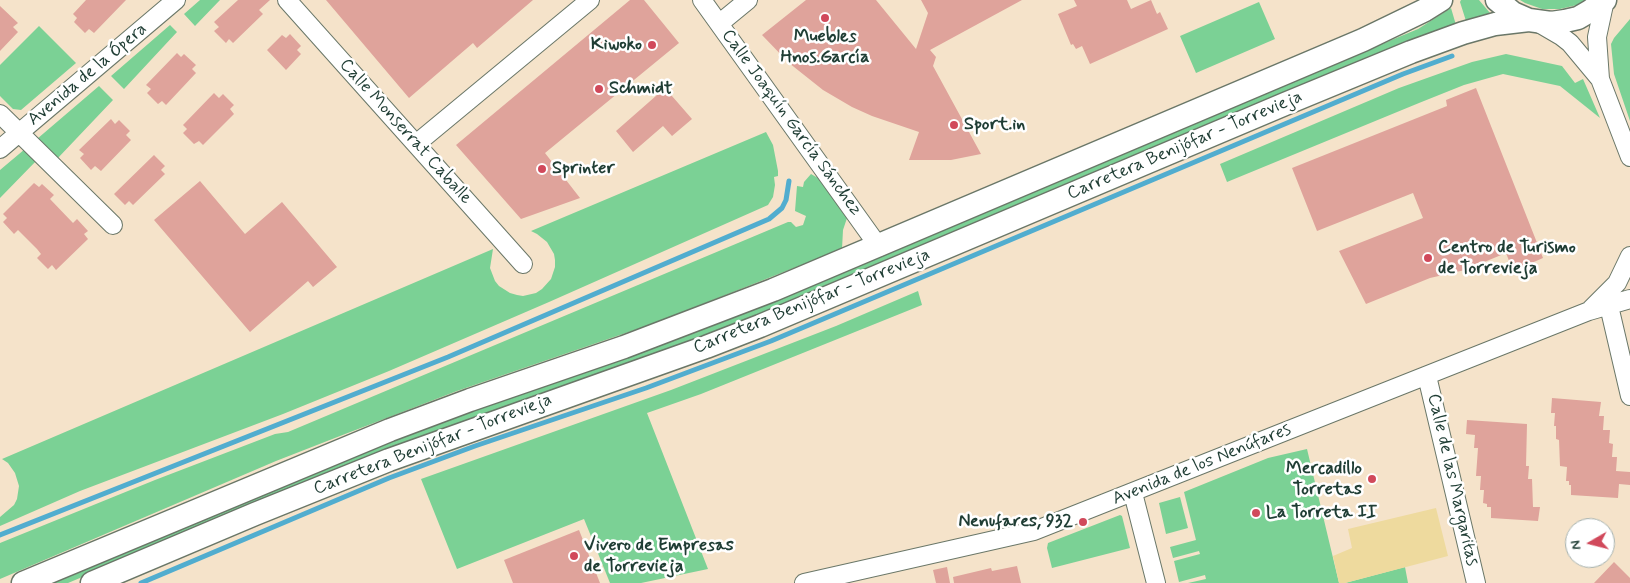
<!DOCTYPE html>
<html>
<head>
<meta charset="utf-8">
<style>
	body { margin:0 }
	#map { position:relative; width:1630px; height:583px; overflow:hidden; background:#f5e3ca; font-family:Mynerve,sans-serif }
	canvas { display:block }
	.north { position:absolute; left:1565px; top:518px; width:50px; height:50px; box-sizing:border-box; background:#fff; border:1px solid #a5b1ae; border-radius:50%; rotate:262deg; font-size:14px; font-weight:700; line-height:20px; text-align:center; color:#1f3d34 }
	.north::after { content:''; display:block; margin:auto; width:18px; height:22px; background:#d1495b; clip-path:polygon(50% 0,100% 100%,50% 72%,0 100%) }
</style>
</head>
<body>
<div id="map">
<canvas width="1630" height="583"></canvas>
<div class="north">N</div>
</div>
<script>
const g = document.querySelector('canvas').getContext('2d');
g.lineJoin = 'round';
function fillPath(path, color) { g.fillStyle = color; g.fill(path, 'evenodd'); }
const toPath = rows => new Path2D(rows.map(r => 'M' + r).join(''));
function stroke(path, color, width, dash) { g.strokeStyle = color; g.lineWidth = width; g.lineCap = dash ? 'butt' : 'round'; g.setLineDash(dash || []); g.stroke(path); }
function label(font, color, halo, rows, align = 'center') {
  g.font = font + ' Mynerve,sans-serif'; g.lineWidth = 5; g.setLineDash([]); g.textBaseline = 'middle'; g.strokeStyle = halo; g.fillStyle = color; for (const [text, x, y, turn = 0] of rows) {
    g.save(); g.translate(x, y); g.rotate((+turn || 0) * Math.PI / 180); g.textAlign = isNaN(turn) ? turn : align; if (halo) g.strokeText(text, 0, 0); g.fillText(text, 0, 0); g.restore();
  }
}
fillPath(toPath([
	[200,0,220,0,195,26,184,14],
	[1461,0,1479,0,1490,13,1490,15,1466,21,1460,2],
	[1520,0,1585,0,1577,5,1560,9,1542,9,1525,3],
	[1259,2,1275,39,1196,73,1180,36],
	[1451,8,1456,25,1376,54,843,282,696,340,333,472,68,583,49,583,212,512,1305,76,1418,29],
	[1630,19,1630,121,1614,74,1611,44,1614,38],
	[170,25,177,32,124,89,111,76],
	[39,26,76,63,21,110,13,109,0,96,0,65],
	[1506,54,1562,66,1575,83,1583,79,1600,118,1560,86,1503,74,1464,85,1419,103,1227,182,1220,164,1399,88,1472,62],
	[99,86,113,100,57,159,37,139],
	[766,132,773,145,778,171,778,176,774,177,775,185,773,197,768,205,549,302,389,371,283,414,80,491,0,526,0,517,14,505,17,499,19,486,15,473,8,463,2,459,493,249,490,268,495,281,499,286,510,293,517,295,523,296,536,293,542,289,551,279,555,267,555,260,554,254,547,242,537,234,531,231],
	[25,149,37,160,0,198,0,170],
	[811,174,818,178,847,218,843,230,842,249,652,324,457,391,340,436,276,461,0,579,0,543,155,480,275,434,288,432,788,222,791,222,796,227,803,225,806,216,795,211,797,186,803,187,804,182],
	[918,291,922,305,701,394,647,413,708,569,641,583,610,583,584,519,457,569,421,479,671,390,836,326],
	[1307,449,1339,583,1188,583,1206,579,1205,575,1179,582,1174,561,1200,554,1199,551,1173,558,1170,547,1196,540,1184,492,1268,458],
	[1180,497,1188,528,1166,534,1159,503],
	[1120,515,1122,516,1130,548,1052,568,1047,548,1048,543],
	[1405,567,1408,583,1345,583]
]), '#7bd195');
fillPath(toPath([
	[1436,508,1448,556,1345,583,1339,583,1333,556,1352,548,1348,529]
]), '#eeda9e');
stroke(toPath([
	[0,535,448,357,769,219,782,208,786,200,789,181],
	[141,583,389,478,475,446,646,388,771,341,1403,74,1452,56]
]), '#51adcf', 5);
fillPath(toPath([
	[86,0,126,0,94,33,89,29,85,33,74,22,77,18,73,14],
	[238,0,270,0,259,10,263,14,233,43,229,39,226,43,214,31,219,27,214,22],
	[326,0,533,0,477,48,473,43,409,98],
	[630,0,644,0,679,43,545,153,580,198,521,219,456,145],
	[806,0,876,0,916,49,928,13,921,0,1022,0,930,50,936,57,933,66,981,154,951,160,909,160,919,132,872,116,852,107,823,90,789,63,762,35],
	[1074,0,1127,0,1131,9,1151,0,1157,14,1160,12,1168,29,1090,64,1082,46,1076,49,1073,44,1071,45,1058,14,1077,6],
	[0,6,18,23,13,27,18,32,0,51],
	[290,34,301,46,297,50,301,54,286,70,267,50,282,35,286,38],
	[177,53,181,57,184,54,196,65,192,69,196,73,166,105,162,101,158,104,147,93,151,89,146,85],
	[665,88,692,119,672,136,663,126,633,152,616,131],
	[1476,88,1543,258,1513,271,1506,253,1465,270,1430,278,1366,304,1339,251,1423,218,1413,193,1317,231,1292,168,1447,106,1446,100],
	[214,93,219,98,223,94,234,105,230,109,234,114,203,145,199,141,194,144,183,133,187,129,183,125],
	[111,119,115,124,119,120,130,131,126,135,131,140,101,171,95,166,91,170,80,158,84,154,79,150],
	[154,155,165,166,161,170,165,174,133,205,129,201,125,205,114,194],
	[200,181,245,234,282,202,337,267,313,287,308,281,250,332,154,220],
	[34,183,39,187,42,184,54,195,50,199,73,223,77,219,88,231,84,234,88,239,56,270,52,265,48,269,37,258,41,254,37,249,18,230,14,234,3,222,7,218,3,214],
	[1552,398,1601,402,1599,416,1604,416,1603,430,1610,430,1609,443,1613,444,1612,457,1617,457,1616,471,1630,472,1630,485,1619,484,1618,498,1571,495,1571,485,1569,485,1569,481,1566,481,1567,467,1560,466,1559,440,1556,439,1556,426,1554,426,1555,413,1551,413],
	[1467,420,1527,424,1526,466,1529,466,1528,479,1532,479,1533,507,1540,507,1538,521,1491,518,1491,507,1487,507,1487,504,1483,503,1484,490,1480,490,1481,476,1476,476,1478,448,1474,448,1475,435,1466,434],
	[579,530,600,583,513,583,504,560],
	[1614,562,1630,578,1630,583,1594,583],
	[1017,566,1021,583,954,583,953,577,991,568,992,571],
	[947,567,950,583,936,583,933,570]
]), '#dfa39b');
const minor = toPath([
	[287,0,523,264],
	[702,0,879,247],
	[1605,0,1597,37,1600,79,1630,157],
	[1537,22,1561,36,1570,43,1600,79],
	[720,23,748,0],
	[0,114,113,225],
	[416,144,590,0],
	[0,149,176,0],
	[1609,306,1630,396],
	[1591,309,1617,283,1630,256],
	[1427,376,1476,583],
	[1133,493,1156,583],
	[804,583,1034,531,1589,311,1630,299]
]);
const major = toPath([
	[1497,0,1513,13,1529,20,1551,23,1565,21,1578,18,1590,11,1605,0],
	[23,583,390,430,470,400,624,347,773,290,1363,40,1425,10,1441,0],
	[92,583,255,514,389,460,706,347,760,326,1285,104,1411,52,1463,33,1495,24,1529,20]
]);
stroke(minor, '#6a7768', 20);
stroke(major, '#6a7768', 25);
stroke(minor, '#fff', 18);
stroke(major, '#fff', 22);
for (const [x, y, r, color] of [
	[825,18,5,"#d1495b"],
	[652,45,5,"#d1495b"],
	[599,89,5,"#d1495b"],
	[954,125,5,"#d1495b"],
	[542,169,5,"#d1495b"],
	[1428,258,5,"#d1495b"],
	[1372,479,5,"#d1495b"],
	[1256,513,5,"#d1495b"],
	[1083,522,5,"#d1495b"],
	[574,556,5,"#d1495b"]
]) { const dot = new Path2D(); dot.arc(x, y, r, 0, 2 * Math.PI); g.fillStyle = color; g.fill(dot); stroke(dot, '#fff', 2); }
label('bold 18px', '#1f3d34', '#fff', [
	["Muebles",825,37,"center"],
	["Hnos.García",825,58,"center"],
	["Kiwoko",642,45,"right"],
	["Schmidt",609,89],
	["Sport.in",964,125],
	["Sprinter",552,169],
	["Centro de Turismo",1438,248],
	["de Torrevieja",1438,269],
	["Mercadillo",1362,469,"right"],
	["Torretas",1362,490,"right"],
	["La Torreta II",1266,513],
	["Nenufares, 932",1073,522,"right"],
	["Vivero de Empresas",584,546],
	["de Torrevieja",584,567]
], 'left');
label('18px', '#1f3d34', '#fff', [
	["Avenida de la Ópera",88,75,-40],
	["Calle Joaquín García Sánchez",791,123,54],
	["Calle Monserrat Caballe",405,132,48],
	["Carretera Benijófar - Torrevieja",1185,146,-23],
	["Carretera Benijófar - Torrevieja",812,302,-22],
	["Carretera Benijófar - Torrevieja",433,445,-21],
	["Avenida de los Nenúfares",1202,465,-22],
	["Calle de las Margaritas",1452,480,77]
]);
</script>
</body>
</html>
